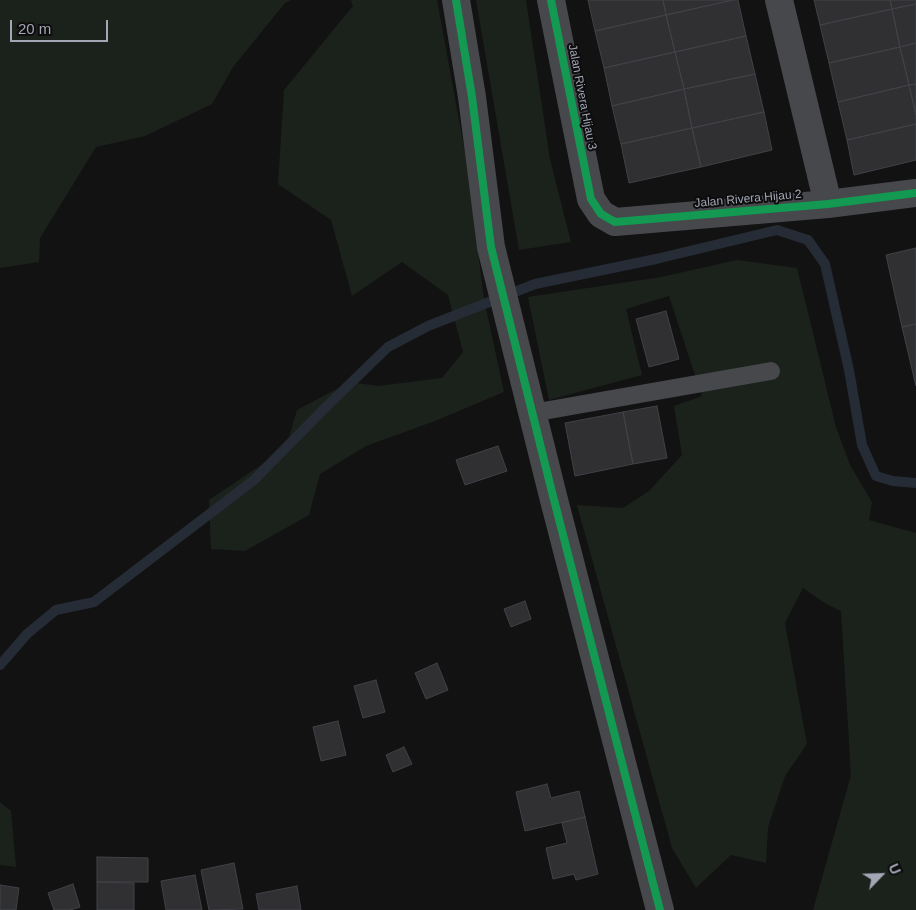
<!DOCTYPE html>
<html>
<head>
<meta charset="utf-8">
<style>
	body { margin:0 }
	#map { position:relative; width:916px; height:910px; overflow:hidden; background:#121213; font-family:Helvetica,sans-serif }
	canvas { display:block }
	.north { position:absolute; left:856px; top:850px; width:50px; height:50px; -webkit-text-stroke:4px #0d0d0e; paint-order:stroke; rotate:66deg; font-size:14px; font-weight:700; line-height:20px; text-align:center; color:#a2a6b5 }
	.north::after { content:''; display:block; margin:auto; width:18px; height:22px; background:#a2a6b5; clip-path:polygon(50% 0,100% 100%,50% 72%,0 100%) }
	.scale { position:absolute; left:10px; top:20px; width:98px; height:22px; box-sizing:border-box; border:2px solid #a2a6b5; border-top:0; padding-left:6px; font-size:15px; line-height:18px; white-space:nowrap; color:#a2a6b5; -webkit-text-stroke:4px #0d0d0e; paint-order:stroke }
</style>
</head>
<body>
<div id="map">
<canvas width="916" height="910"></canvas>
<div class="north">U</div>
<div class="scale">20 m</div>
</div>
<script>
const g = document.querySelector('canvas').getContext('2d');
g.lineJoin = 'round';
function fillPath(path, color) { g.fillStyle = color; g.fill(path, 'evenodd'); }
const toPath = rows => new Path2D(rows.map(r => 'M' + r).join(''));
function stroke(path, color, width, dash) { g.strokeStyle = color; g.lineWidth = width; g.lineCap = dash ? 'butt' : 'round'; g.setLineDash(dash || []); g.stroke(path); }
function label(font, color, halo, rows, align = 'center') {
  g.font = font + ' Helvetica,sans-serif'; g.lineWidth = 4; g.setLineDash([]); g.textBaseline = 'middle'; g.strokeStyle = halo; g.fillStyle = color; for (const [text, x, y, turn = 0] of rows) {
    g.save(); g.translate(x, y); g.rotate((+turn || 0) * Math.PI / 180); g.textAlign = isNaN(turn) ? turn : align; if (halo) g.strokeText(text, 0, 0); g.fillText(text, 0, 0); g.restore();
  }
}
fillPath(toPath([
	[0,0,291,0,285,3,233,67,212,104,145,136,96,147,40,238,39,262,0,268],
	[351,0,437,0,467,164,484,299,504,392,435,421,366,446,320,474,309,515,245,551,211,549,209,500,286,448,297,410,350,382,378,386,442,378,463,352,448,295,402,262,352,296,331,220,278,184,284,90,353,6],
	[476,0,526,0,550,159,571,242,519,250],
	[737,260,797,268,836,427,850,465,872,502,869,520,916,533,916,910,813,910,851,775,841,611,826,604,803,588,785,623,807,744,785,776,768,827,766,863,731,855,696,888,672,848,577,505,623,508,649,491,682,455,674,406,702,396,669,296,626,309,642,375,549,400,528,297,661,277],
	[0,802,11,811,16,867,0,865]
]), '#1b221c');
stroke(toPath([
	[0,665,27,634,56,610,94,602,254,480,327,406,388,347,428,326,535,284,656,259,777,230,808,240,825,264,849,370,862,445,876,476,893,481,916,483]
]), '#252c35', 10);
const building = toPath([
	[588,0,663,0,666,15,595,31,588,0],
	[663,0,733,0,666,15,663,0],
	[733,0,738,0,746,36,675,52,666,15,733,0],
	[814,0,890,0,892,9,820,25,814,0],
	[890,0,916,0,916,4,892,9,890,0],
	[916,4,916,43,900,47,892,9,916,4],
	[892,9,900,47,829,63,820,25,892,9],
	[666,15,675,52,604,68,595,31,666,15],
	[746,36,755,74,684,89,675,52,746,36],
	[916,43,916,84,909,85,900,47,916,43],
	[900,47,909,85,838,102,829,63,900,47],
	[675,52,684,89,612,106,604,68,675,52],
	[755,74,764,112,692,128,684,89,755,74],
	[916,84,916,115,909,85,916,84],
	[909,85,916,115,916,124,847,140,838,102,909,85],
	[684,89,692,128,621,144,612,106,684,89],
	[764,112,772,150,701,167,692,128,764,112],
	[916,124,916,160,854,175,847,140,916,124],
	[692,128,701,167,629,183,621,144,692,128],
	[916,248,916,324,902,327,886,255,916,248],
	[666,311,679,359,649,367,636,319,666,311],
	[916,324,916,386,902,327,916,324],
	[657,406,667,458,633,464,623,412,657,406],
	[623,412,633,464,575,476,565,423,623,412],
	[498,446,507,471,465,485,456,460,498,446],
	[525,601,531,619,511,627,504,609,525,601],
	[437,663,448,690,426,699,415,673,437,663],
	[376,680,385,712,363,718,354,686,376,680],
	[338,721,346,755,321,761,313,727,338,721],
	[404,747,412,764,393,772,386,755,404,747],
	[547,784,551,798,579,791,585,817,525,831,516,792,547,784],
	[585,817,598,874,576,880,574,874,553,879,546,848,567,843,562,823,585,817],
	[97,857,148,858,148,882,97,882,97,857],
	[234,863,243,909,209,910,201,870,234,863],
	[195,875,202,910,166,910,161,881,195,875],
	[97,882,134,883,134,910,97,910,97,882],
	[73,884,80,907,70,910,54,910,48,893,73,884],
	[0,885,19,888,16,910,0,910,0,885],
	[297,886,301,910,259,910,256,894,297,886]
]);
fillPath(building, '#303032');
stroke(building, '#414247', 1);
stroke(toPath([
	[532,413,771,371]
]), '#46484c', 18);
stroke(toPath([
	[456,0,472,97,491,247,553,496,660,910],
	[551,0,591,199,601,214,615,222,828,204,916,193],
	[779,0,828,204]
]), '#46484c', 28);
stroke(toPath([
	[456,0,472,97,491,247,553,496,660,910],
	[551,0,591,199,601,214,615,222,828,204,916,193]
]), '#139951', 8);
label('12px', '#a2a6b5', '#0d0d0e', [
	["Jalan Rivera Hijau 3",582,97,79],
	["Jalan Rivera Hijau 2",748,199,-5]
]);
</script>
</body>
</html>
